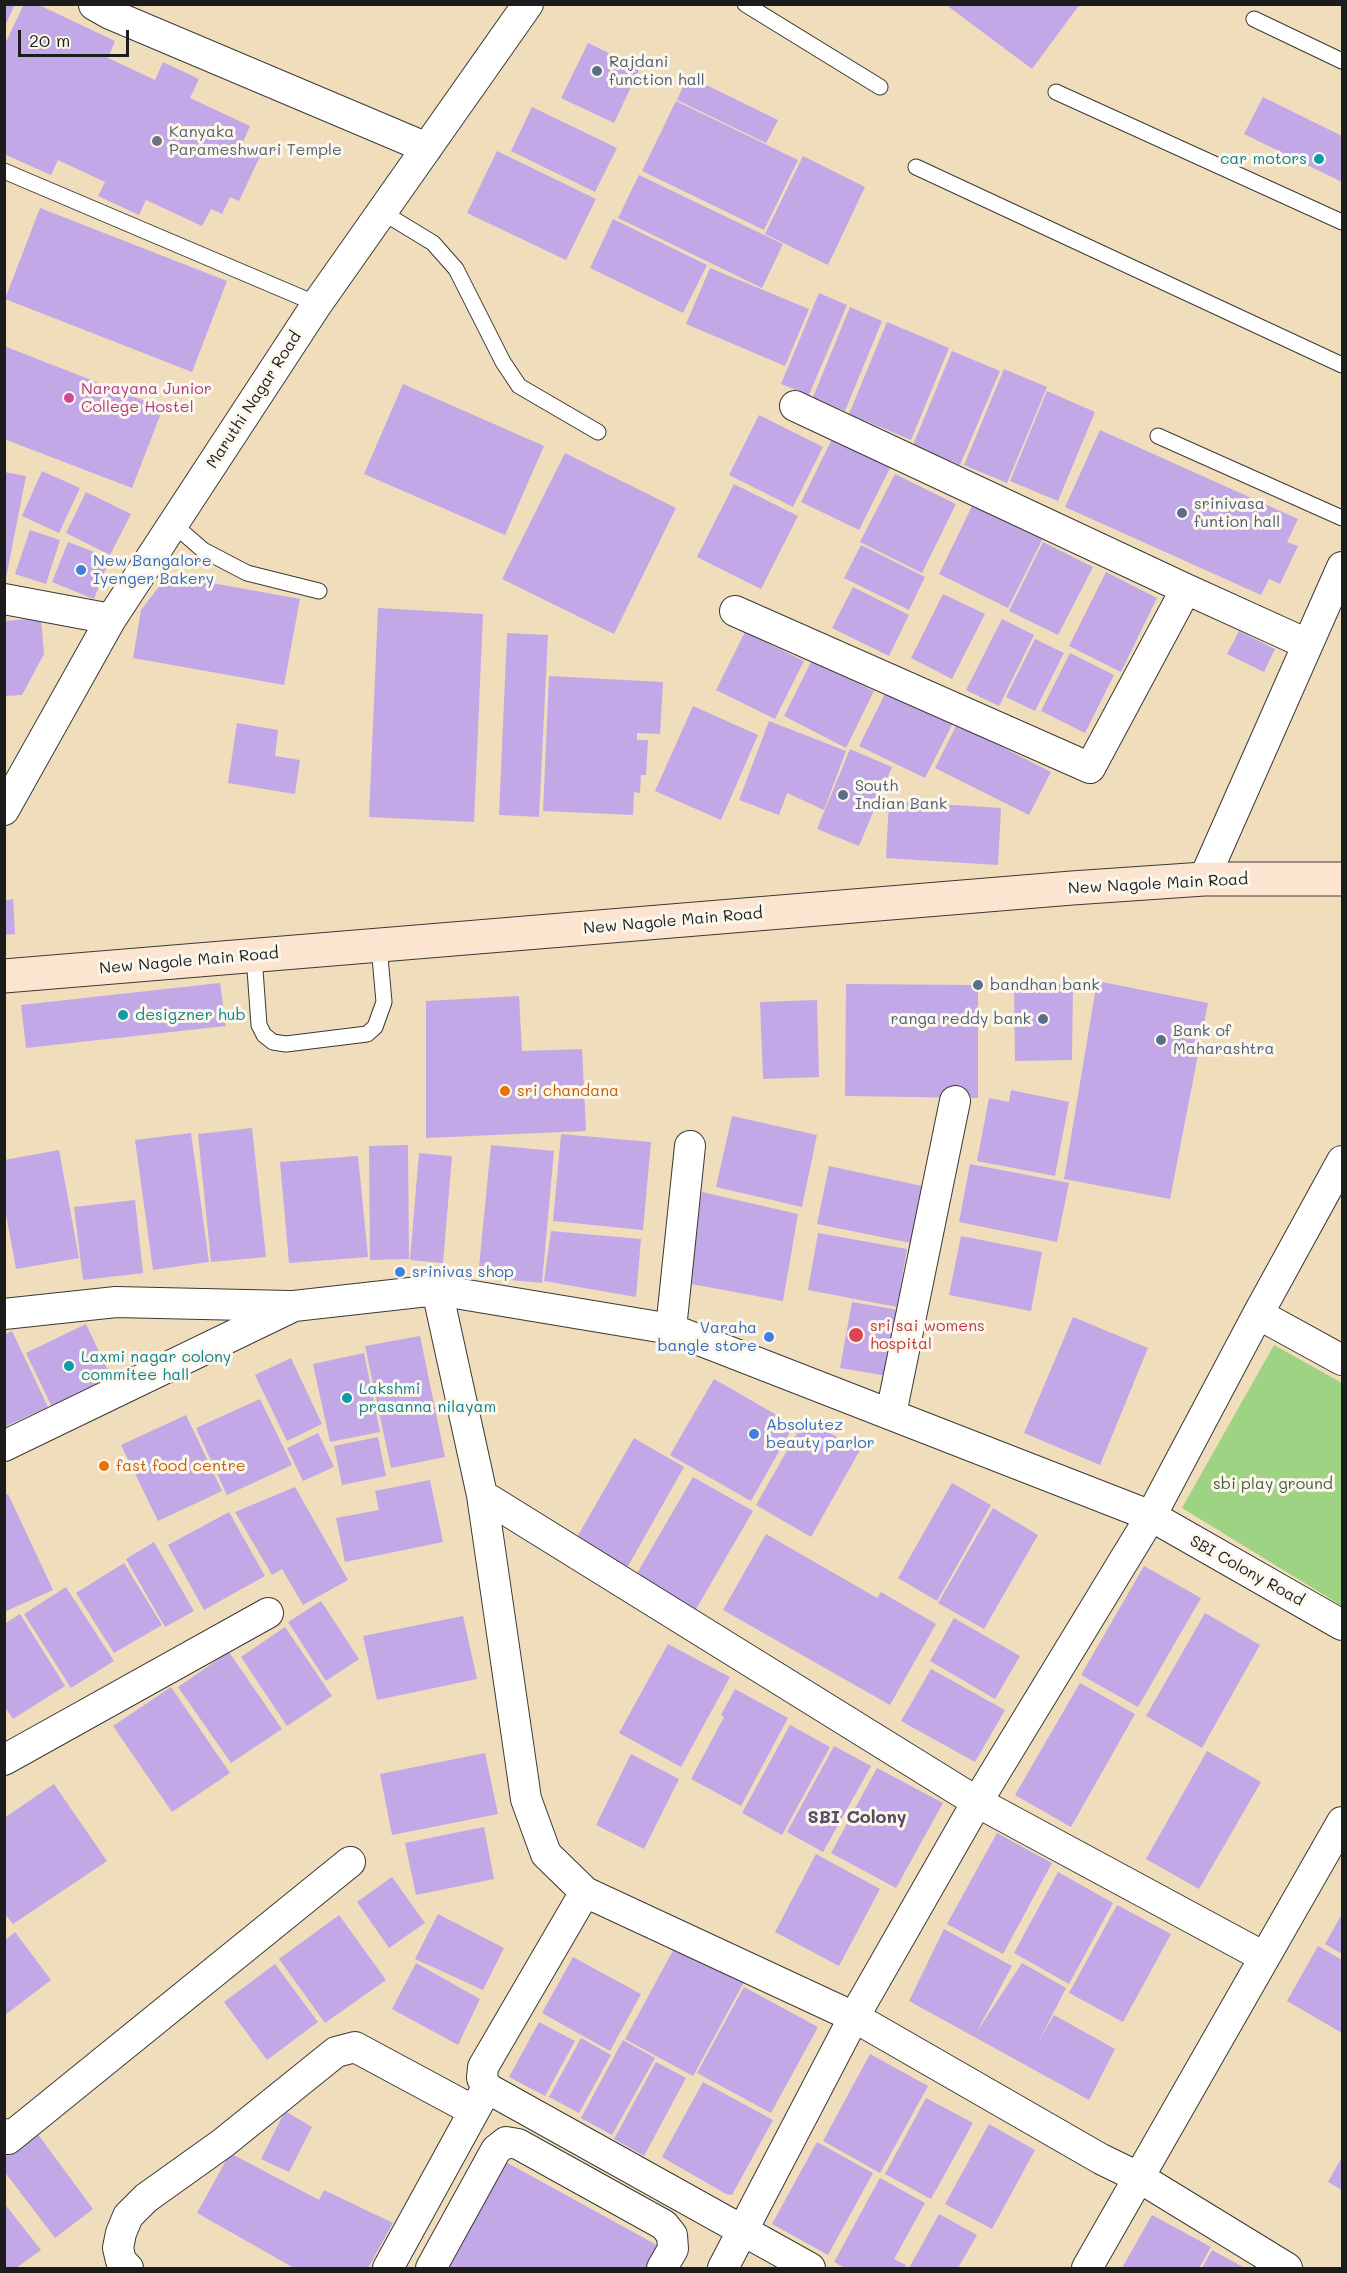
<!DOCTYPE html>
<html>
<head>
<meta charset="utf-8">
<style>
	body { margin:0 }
	#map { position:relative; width:1347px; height:2273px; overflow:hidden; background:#f0ddbc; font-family:Mali,sans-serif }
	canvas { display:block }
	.frame { position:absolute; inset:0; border:6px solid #1c1c1c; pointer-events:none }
	.scale { position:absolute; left:18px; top:30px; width:111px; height:27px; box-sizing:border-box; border:3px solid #1c1c1c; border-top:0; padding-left:8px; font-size:18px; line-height:21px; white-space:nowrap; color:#1c1c1c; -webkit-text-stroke:4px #fbf7ec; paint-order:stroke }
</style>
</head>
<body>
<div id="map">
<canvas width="1347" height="2273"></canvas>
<div class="frame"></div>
<div class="scale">20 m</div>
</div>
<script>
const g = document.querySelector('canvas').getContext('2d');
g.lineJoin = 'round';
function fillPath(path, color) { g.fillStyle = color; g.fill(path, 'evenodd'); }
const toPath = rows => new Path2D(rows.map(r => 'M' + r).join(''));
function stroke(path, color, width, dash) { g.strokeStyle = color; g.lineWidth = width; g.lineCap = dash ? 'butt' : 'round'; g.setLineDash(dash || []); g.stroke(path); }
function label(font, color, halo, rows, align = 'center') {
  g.font = font + ' Mali,sans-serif'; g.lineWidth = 6; g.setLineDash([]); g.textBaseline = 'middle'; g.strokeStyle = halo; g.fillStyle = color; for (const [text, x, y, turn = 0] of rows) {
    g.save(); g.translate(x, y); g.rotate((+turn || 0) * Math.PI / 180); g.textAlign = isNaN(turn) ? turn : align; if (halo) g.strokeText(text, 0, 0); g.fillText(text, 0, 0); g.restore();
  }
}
fillPath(toPath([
	[1274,1345,1342,1383,1342,1606,1182,1508]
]), '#9ed383');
fillPath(toPath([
	[4,4,15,4,4,28],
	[24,4,37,4,115,41,108,58,155,80,163,62,199,79,190,98,250,126,242,144,262,152,239,201,230,197,222,214,211,209,202,226,146,200,139,215,98,196,105,182,58,160,51,175,4,154,4,46],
	[945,4,1080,4,1032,69],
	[588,43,640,68,614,123,561,98],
	[688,76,778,120,766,143,677,100],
	[1263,97,1342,136,1342,182,1244,134],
	[676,101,798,160,764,230,642,171],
	[532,107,617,148,595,192,511,151],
	[497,151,596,199,566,260,467,213],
	[803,156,865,187,828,265,765,234],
	[639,175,783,244,762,288,618,218],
	[40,208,227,281,192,372,5,299],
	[613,219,707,265,683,313,590,268],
	[710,268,809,309,785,366,686,324],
	[819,293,847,305,809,395,781,384],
	[850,307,882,321,845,411,813,397],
	[887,322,949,348,911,440,849,414],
	[4,346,163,408,132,488,4,439],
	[952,351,1000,371,960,465,913,445],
	[1004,369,1047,387,1007,483,964,465],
	[403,384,544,446,505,535,364,474],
	[1047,391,1095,412,1058,501,1010,481],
	[759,415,823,447,793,507,729,475],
	[1100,430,1298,519,1287,542,1298,546,1280,584,1269,579,1261,595,1065,507],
	[832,439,890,468,859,530,801,502],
	[565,453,676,508,614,634,502,579],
	[42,471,80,488,59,533,22,516],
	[4,472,26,476,6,578,4,577],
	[895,474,956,504,922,573,860,542],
	[734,484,798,516,761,589,697,557],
	[86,492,131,514,110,555,66,533],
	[975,500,1045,534,1008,608,939,574],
	[30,530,60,540,46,584,15,574],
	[68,542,110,558,94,599,52,582],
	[1043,542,1093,567,1058,635,1009,611],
	[861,545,925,577,909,610,844,578],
	[1106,572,1157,598,1121,672,1069,646],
	[168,575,300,599,284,685,133,658,141,610],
	[853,587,909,615,889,656,832,628],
	[943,594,985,614,952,679,911,658],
	[378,608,483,614,474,822,369,817],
	[41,618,44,654,22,695,4,696,4,621],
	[1002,619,1034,635,999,706,966,690],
	[1239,631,1275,649,1264,672,1227,654],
	[745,632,804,661,775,719,716,690],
	[507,633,548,635,539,817,499,815],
	[1035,639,1064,653,1035,711,1006,697],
	[1070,653,1114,675,1085,733,1041,711],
	[812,660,874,691,846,748,784,716],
	[549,676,663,682,660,734,637,733,637,740,648,740,646,775,641,775,640,793,634,792,633,815,543,811],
	[888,688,954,721,925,778,859,746],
	[693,706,758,735,721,820,655,791],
	[769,721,846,751,824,810,787,793,779,815,739,800],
	[237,723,278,730,275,756,300,760,295,794,228,783],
	[957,724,1051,772,1029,815,935,768],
	[850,749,892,767,859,846,817,829],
	[889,801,1001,808,998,865,886,858],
	[13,899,15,934,4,935,4,901],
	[1014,981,1073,985,1072,1060,1015,1061],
	[1097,981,1208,1003,1170,1199,1064,1179],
	[220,983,226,1026,26,1048,21,1005],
	[846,984,978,985,978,1098,845,1096],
	[519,996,522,1051,582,1049,586,1131,426,1138,426,1001],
	[817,1000,819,1077,763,1079,760,1002],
	[1011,1090,1069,1102,1055,1176,977,1161,989,1098,1009,1102],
	[732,1116,817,1135,802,1207,716,1187],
	[252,1128,266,1257,211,1262,198,1134],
	[191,1133,209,1262,153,1270,135,1140],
	[561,1134,651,1142,643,1230,553,1221],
	[408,1145,409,1259,370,1260,369,1146],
	[491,1145,554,1151,542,1283,478,1277],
	[59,1150,79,1258,16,1269,4,1203,4,1160],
	[419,1153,452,1156,443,1263,410,1260],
	[358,1156,368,1257,289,1263,280,1162],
	[970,1164,1069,1183,1057,1242,959,1222],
	[829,1166,922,1186,911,1243,817,1224],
	[702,1192,798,1214,783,1301,686,1283],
	[135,1200,143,1273,83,1280,74,1207],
	[551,1231,641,1239,636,1297,544,1281],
	[818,1233,907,1249,897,1307,808,1290],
	[961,1236,1042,1252,1031,1311,949,1295],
	[852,1302,899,1310,887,1376,840,1368],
	[1073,1317,1148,1348,1100,1465,1024,1433],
	[86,1324,112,1379,52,1407,26,1353],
	[12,1331,48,1407,4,1427,4,1335],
	[420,1336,445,1457,391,1468,365,1346],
	[364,1353,380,1432,330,1442,313,1364],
	[291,1358,322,1424,287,1441,255,1375],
	[714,1379,794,1425,751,1501,670,1455],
	[260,1399,292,1465,227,1495,196,1428],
	[186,1415,222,1491,158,1521,121,1445],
	[805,1419,860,1450,811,1537,756,1505],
	[318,1433,334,1467,303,1481,287,1448],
	[378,1437,386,1476,342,1485,334,1446],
	[634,1438,684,1467,627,1568,576,1539],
	[693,1477,753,1511,692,1616,632,1582],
	[430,1480,443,1542,345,1562,336,1518,379,1510,375,1491],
	[952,1483,991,1505,937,1601,898,1578],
	[295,1487,348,1580,303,1605,282,1569,272,1575,235,1512],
	[8,1494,53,1590,4,1612,4,1495],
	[993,1508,1038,1535,984,1629,938,1603],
	[229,1512,265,1576,204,1610,168,1545],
	[766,1534,877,1598,881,1592,936,1624,890,1705,723,1610],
	[154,1542,194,1611,165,1627,126,1559],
	[124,1563,162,1625,114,1653,76,1593],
	[1144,1566,1201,1598,1138,1707,1081,1675],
	[66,1587,114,1661,71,1688,24,1614],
	[321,1601,359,1659,326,1681,288,1622],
	[1205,1613,1260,1645,1202,1748,1146,1716],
	[20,1614,65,1686,13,1719,4,1706,4,1624],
	[463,1616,477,1679,377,1700,363,1636],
	[954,1618,1020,1656,995,1699,930,1661],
	[285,1627,332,1696,287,1726,241,1657],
	[668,1644,730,1677,681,1767,619,1733],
	[229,1652,282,1729,231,1763,178,1687],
	[931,1669,1005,1710,975,1762,901,1721],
	[1080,1683,1135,1714,1071,1827,1015,1795],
	[171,1687,230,1773,172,1812,113,1726],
	[735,1689,788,1718,741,1806,691,1779,724,1717,721,1715],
	[790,1725,830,1747,782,1835,742,1813],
	[834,1746,871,1766,823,1852,787,1832],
	[1207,1751,1261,1782,1199,1889,1146,1859],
	[485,1753,498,1814,392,1835,380,1774],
	[631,1754,679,1779,644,1849,596,1825],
	[877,1768,943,1803,896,1888,831,1853],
	[54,1784,107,1861,13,1924,4,1913,4,1818],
	[484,1827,494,1879,416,1895,405,1843],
	[997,1833,1052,1863,1003,1954,947,1924],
	[816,1854,880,1889,839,1966,775,1932],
	[1058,1872,1113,1903,1069,1984,1014,1953],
	[392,1877,425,1923,389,1948,357,1902],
	[1117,1905,1171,1934,1123,2022,1069,1993],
	[438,1914,504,1948,483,1990,415,1959],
	[1342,1914,1342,1954,1325,1944],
	[339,1915,386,1980,325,2023,279,1959],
	[944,1929,1012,1966,976,2033,1022,1963,1066,1988,1038,2043,1054,2015,1115,2049,1089,2100,909,2001],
	[15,1932,51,1980,5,2015,5,1940],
	[676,1945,744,1982,693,2076,625,2039],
	[1318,1946,1342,1960,1342,2033,1287,2001],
	[573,1957,641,1994,610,2051,542,2013],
	[416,1963,480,1999,458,2045,392,2009],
	[275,1964,318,2022,267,2060,224,2002],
	[744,1987,818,2027,771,2113,697,2073],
	[539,2022,575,2041,545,2096,509,2077],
	[581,2038,611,2055,579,2113,549,2097],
	[623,2040,655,2058,612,2135,581,2118],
	[870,2054,928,2086,880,2173,823,2141],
	[656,2062,686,2078,644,2156,614,2139],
	[703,2082,773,2120,732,2195,726,2194,662,2157],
	[926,2098,973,2123,931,2199,885,2174],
	[285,2111,312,2127,289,2172,261,2159],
	[989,2124,1035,2150,992,2229,945,2204],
	[37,2133,93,2209,55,2238,4,2171,4,2157],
	[817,2142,873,2173,828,2255,772,2224],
	[230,2153,319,2200,324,2190,393,2223,368,2268,294,2268,197,2213],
	[1342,2157,1342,2190,1328,2182],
	[504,2161,664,2249,653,2268,445,2268],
	[880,2178,925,2203,894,2259,906,2265,904,2268,845,2268,834,2262],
	[4,2203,41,2250,16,2268,4,2268],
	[939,2214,977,2235,958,2268,909,2268],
	[1152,2215,1211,2247,1199,2268,1122,2268],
	[1212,2250,1245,2268,1202,2268]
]), '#c2a8e7');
const lane = toPath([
	[745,4,880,87],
	[1254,19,1342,61],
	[1056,92,1342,222],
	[916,167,1342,365],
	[4,171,317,304],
	[382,212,433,243,456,269,503,362,519,386,598,432],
	[1158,436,1342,518],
	[173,524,203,550,247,573,319,591],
	[254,956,259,1025,264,1035,273,1042,286,1044,367,1034,375,1027,384,1002,379,946]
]);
const street = toPath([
	[94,5,110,14,427,148],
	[795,406,1186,589,1307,644],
	[4,599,111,619],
	[735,611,1090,768,1186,589],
	[4,810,111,619,317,304,528,4],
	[1204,879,1342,567],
	[437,1290,482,1495,526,1799,546,1854,585,1892,854,2017,1101,2159,1140,2178,1287,2268],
	[4,1314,116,1302,289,1306],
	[1258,1314,1342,1360],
	[671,1329,690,1146],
	[891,1414,955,1101],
	[4,1446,294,1306,437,1290,671,1329,1151,1516,1342,1625],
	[482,1495,977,1802,1264,1957],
	[4,1760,268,1613],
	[585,1892,483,2067,482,2078,487,2088,810,2268],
	[4,2134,8,2139,350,1862],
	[128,2268,121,2261,118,2248,121,2233,128,2216,146,2198,223,2143,336,2052,355,2047,474,2111],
	[388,2268,484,2093],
	[431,2268,496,2150,506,2142,518,2144,664,2225,672,2235,673,2249,662,2268],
	[723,2268,854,2017,977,1802,1151,1516,1258,1314,1342,1161],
	[1087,2268,1342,1822]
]);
const secondary = toPath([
	[4,976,1072,888,1204,879,1342,879]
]);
stroke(lane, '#3c3934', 17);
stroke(street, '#3c3934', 32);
stroke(secondary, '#3c3934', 35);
stroke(lane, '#fff', 15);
stroke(street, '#fff', 30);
stroke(secondary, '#fce5d0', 33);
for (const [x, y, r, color] of [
	[597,71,6,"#5c6f8a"],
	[157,141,6,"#6b7280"],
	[1319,159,6,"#0f9aa8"],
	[69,398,6,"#d1479c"],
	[1182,513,6,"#5c6f8a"],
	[81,570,6,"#3f7fe0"],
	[843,795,6,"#5c6f8a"],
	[978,985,6,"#5c6f8a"],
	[123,1015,6,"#0f9aa8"],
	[1043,1019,6,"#5c6f8a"],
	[1161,1040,6,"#5c6f8a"],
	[505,1091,6,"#e8710a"],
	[400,1272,6,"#3f7fe0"],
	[856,1335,8,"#e0444e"],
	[769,1337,6,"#3f7fe0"],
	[69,1366,6,"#0f9aa8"],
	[347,1398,6,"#0f9aa8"],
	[754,1434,6,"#3f7fe0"],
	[104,1466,6,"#e8710a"]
]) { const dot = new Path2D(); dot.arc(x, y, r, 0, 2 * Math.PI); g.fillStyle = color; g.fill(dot); stroke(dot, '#fbf7ec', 2); }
label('16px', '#4e5e75', '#fbf7ec', [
	["Rajdani",609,62],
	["function hall",609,80],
	["srinivasa",1194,504],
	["funtion hall",1194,522],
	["South",855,786],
	["Indian Bank",855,804],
	["bandhan bank",990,985],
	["ranga reddy bank",1031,1019,"right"],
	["Bank of",1173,1031],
	["Maharashtra",1173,1049]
], 'left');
label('16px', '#5b616d', '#fbf7ec', [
	["Kanyaka",169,132],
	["Parameshwari Temple",169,150]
], 'left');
label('16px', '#0d838f', '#fbf7ec', [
	["car motors",1307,159,"right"],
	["desigzner hub",135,1015],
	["Laxmi nagar colony",81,1357],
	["commitee hall",81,1375],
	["Lakshmi",359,1389],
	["prasanna nilayam",359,1407]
], 'left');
label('16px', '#b23c85', '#fbf7ec', [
	["Narayana Junior",81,389],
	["College Hostel",81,407]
], 'left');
label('16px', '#1c1c1c', '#fbf7ec', [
	["Maruthi Nagar Road",254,400,-57],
	["New Nagole Main Road",1158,884,-3],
	["New Nagole Main Road",673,921,-5],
	["New Nagole Main Road",189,961,-5],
	["SBI Colony Road",1247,1571,29]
]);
label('16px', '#366cbe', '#fbf7ec', [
	["New Bangalore",93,561],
	["Iyenger Bakery",93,579],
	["srinivas shop",412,1272],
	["Varaha",757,1328,"right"],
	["bangle store",757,1346,"right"],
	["Absolutez",766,1425],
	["beauty parlor",766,1443]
], 'left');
label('16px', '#c56008', '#fbf7ec', [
	["sri chandana",517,1091],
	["fast food centre",116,1466]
], 'left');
label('16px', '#be3a42', '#fbf7ec', [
	["sri sai womens",870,1326],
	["hospital",870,1344]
], 'left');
label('16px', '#4a5c40', '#fbf7ec', [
	["sbi play ground",1273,1484]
]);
label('bold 18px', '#564d63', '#fbf7ec', [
	["SBI Colony",857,1817]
]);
</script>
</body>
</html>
